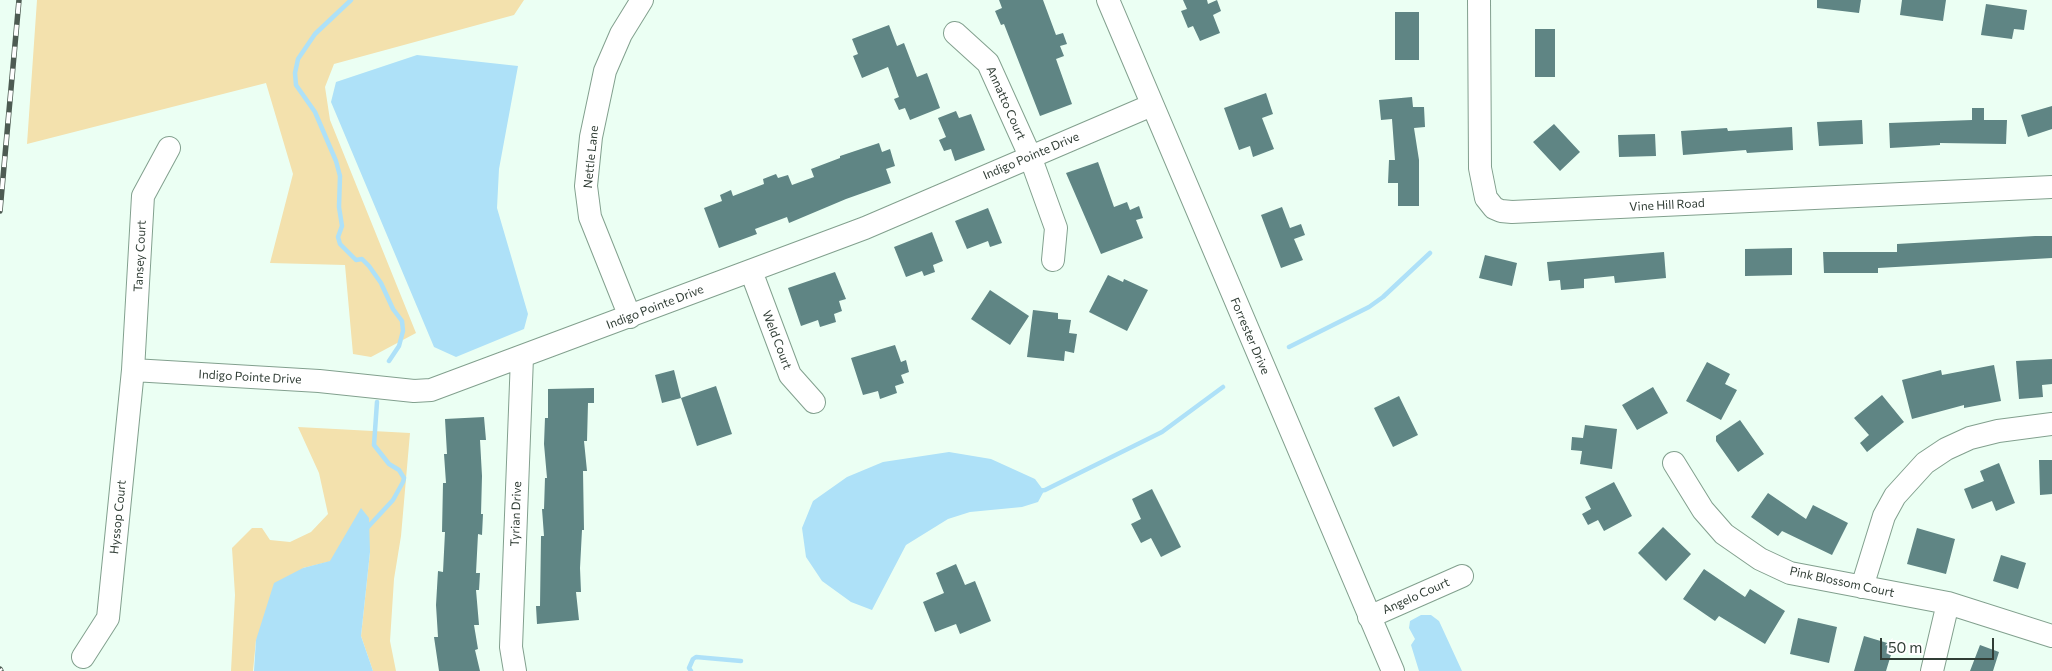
<!DOCTYPE html>
<html>
<head>
<meta charset="utf-8">
<style>
	body { margin:0 }
	#map { position:relative; width:2052px; height:671px; overflow:hidden; background:#ebfff3; font-family:Commissioner,sans-serif }
	canvas { display:block }
	.scale { position:absolute; left:1880px; top:638px; width:114px; height:22px; box-sizing:border-box; border:2px solid #303d35; border-top:0; padding-left:6px; font-size:15px; line-height:18px; white-space:nowrap; color:#303d35; -webkit-text-stroke:4px #fff; paint-order:stroke }
</style>
</head>
<body>
<div id="map">
<canvas width="2052" height="671"></canvas>
<div class="scale">50 m</div>
</div>
<script>
const g = document.querySelector('canvas').getContext('2d');
g.lineJoin = 'round';
function fillPath(path, color) { g.fillStyle = color; g.fill(path, 'evenodd'); }
const toPath = rows => new Path2D(rows.map(r => 'M' + r).join(''));
function stroke(path, color, width, dash) { g.strokeStyle = color; g.lineWidth = width; g.lineCap = dash ? 'butt' : 'round'; g.setLineDash(dash || []); g.stroke(path); }
function label(font, color, halo, rows, align = 'center') {
  g.font = font + ' Commissioner,sans-serif'; g.lineWidth = 5; g.setLineDash([]); g.textBaseline = 'middle'; g.strokeStyle = halo; g.fillStyle = color; for (const [text, x, y, turn = 0] of rows) {
    g.save(); g.translate(x, y); g.rotate((+turn || 0) * Math.PI / 180); g.textAlign = isNaN(turn) ? turn : align; if (halo) g.strokeText(text, 0, 0); g.fillText(text, 0, 0); g.restore();
  }
}
fillPath(toPath([
	[37,0,524,0,514,15,334,64,325,87,330,120,416,333,371,357,353,354,345,265,270,263,293,174,266,83,27,144],
	[298,427,410,433,401,536,394,579,390,641,396,671,373,671,361,636,370,552,303,568,256,640,253,671,231,671,235,595,232,548,252,528,262,528,270,540,290,542,311,532,328,514,319,473]
]), '#f3e1ad');
fillPath(toPath([
	[417,55,518,66,499,169,497,208,528,314,524,329,456,357,434,347,331,102,336,82],
	[949,452,991,459,1035,479,1044,491,1038,502,1022,507,970,512,948,519,906,545,872,610,851,602,822,581,806,557,802,528,813,501,847,477,883,462],
	[361,508,369,518,370,552,361,636,373,671,254,671,256,640,274,583,303,568,330,561],
	[1421,615,1431,615,1439,621,1462,671,1419,671,1411,645,1415,639,1409,628,1410,621]
]), '#aee1f8');
stroke(toPath([
	[351,0,315,34,298,59,295,73,296,85,315,112,336,161,340,176,339,207,342,226,338,237,340,244,356,260,362,259,369,266,381,283,393,309,402,321,403,331,399,346,389,361],
	[1289,347,1369,307,1383,297,1430,253],
	[1038,491,1045,490,1162,432,1223,387],
	[368,527,393,500,403,482,404,478,399,470,389,464,374,445,377,402],
	[691,671,689,668,693,659,696,657,741,661]
]), '#aee1f8', 4.5);
fillPath(toPath([
	[999,0,1043,0,1056,35,1063,33,1067,44,1060,46,1064,56,1056,59,1072,104,1040,116,1004,24,1001,25,995,11,1002,8],
	[1183,0,1207,0,1208,4,1217,0,1221,11,1213,15,1220,33,1200,41,1193,26,1188,28,1181,11,1187,9],
	[1817,0,1861,0,1859,13,1817,8],
	[1902,0,1946,0,1943,21,1900,15],
	[1986,4,2027,10,2024,30,2014,29,2012,39,1981,35],
	[1395,12,1419,12,1419,60,1395,60],
	[889,25,897,46,904,43,917,77,927,73,940,108,910,120,905,108,899,110,894,99,899,97,888,67,862,78,853,56,858,54,852,39],
	[1535,29,1555,29,1555,77,1535,77],
	[1266,93,1273,114,1262,118,1274,149,1253,157,1250,146,1239,150,1224,108],
	[1412,97,1413,107,1424,107,1425,127,1414,128,1419,160,1419,206,1398,206,1398,183,1388,183,1389,160,1395,160,1392,119,1381,120,1379,100],
	[2052,106,2052,129,2028,137,2021,115],
	[1972,108,1984,108,1984,120,2007,120,2006,144,1940,143,1940,145,1890,148,1889,123,1972,120],
	[956,111,959,118,971,114,985,150,955,161,951,149,944,151,939,140,946,137,938,118],
	[1862,120,1863,144,1819,146,1817,122],
	[1554,124,1580,152,1560,171,1533,142],
	[1792,127,1793,150,1747,153,1746,150,1683,155,1681,131,1727,128,1728,131],
	[1655,134,1656,156,1619,157,1618,135],
	[879,143,882,152,890,149,895,166,886,169,891,183,846,199,789,223,787,217,755,229,757,234,719,248,704,208,722,201,720,195,731,190,733,196,764,184,763,179,776,174,778,178,788,175,792,185,814,177,811,169,840,158,840,156],
	[1098,162,1114,207,1127,202,1130,210,1139,206,1143,218,1136,220,1143,238,1101,254,1066,173],
	[1282,207,1290,228,1301,224,1305,235,1294,239,1303,260,1281,268,1261,215],
	[988,208,1002,243,990,247,988,241,967,249,955,221],
	[932,232,943,261,933,265,935,272,924,276,922,271,906,277,894,247],
	[2035,236,2052,236,2052,258,1878,268,1878,273,1824,273,1823,252,1897,252,1897,244],
	[1792,248,1792,275,1745,276,1745,249],
	[1664,252,1666,278,1615,283,1614,276,1584,279,1584,288,1561,290,1560,280,1549,281,1547,262],
	[1485,255,1517,263,1512,286,1479,278],
	[835,272,846,299,839,301,842,311,834,314,836,322,820,327,818,320,801,326,788,288],
	[1108,275,1123,282,1124,279,1148,290,1127,331,1089,312],
	[990,290,1029,316,1010,345,971,319],
	[1033,310,1058,313,1058,319,1071,320,1069,333,1077,334,1074,353,1065,351,1064,361,1027,357],
	[895,345,901,362,906,360,909,372,901,375,904,383,895,386,897,393,880,399,878,391,863,395,851,358],
	[2052,359,2052,384,2042,385,2043,397,2019,399,2016,361],
	[1707,362,1730,374,1725,384,1737,390,1721,420,1686,401],
	[1994,365,2001,401,1964,408,1964,405,1912,419,1902,380,1941,370,1942,375],
	[674,370,681,398,662,403,655,375],
	[716,386,732,434,697,446,681,398],
	[1653,387,1668,413,1637,430,1622,405],
	[594,388,594,403,588,403,587,441,584,441,587,471,583,471,584,530,582,530,580,568,581,592,576,592,579,620,537,624,536,606,540,606,541,536,544,536,542,509,544,509,545,478,547,478,544,444,545,418,548,418,548,389],
	[1882,395,1904,422,1867,452,1860,443,1869,435,1854,418],
	[1399,396,1418,435,1393,447,1374,408],
	[484,417,486,440,480,440,482,476,481,514,483,514,482,535,478,534,476,573,480,573,479,590,476,590,479,625,474,625,478,649,475,650,480,671,439,671,434,637,438,637,436,605,438,571,443,572,445,532,442,532,443,483,446,483,444,454,447,454,445,419],
	[1740,420,1764,454,1738,472,1716,441,1716,436],
	[1585,425,1617,429,1612,469,1580,464,1582,451,1571,450,1572,437,1583,438],
	[2039,460,2052,460,2052,494,2040,495],
	[1999,463,2015,503,1996,511,1992,501,1972,509,1964,489,1984,481,1980,471],
	[1614,482,1632,516,1604,531,1598,520,1588,525,1582,514,1591,509,1585,497],
	[1152,489,1181,547,1161,557,1151,538,1141,543,1131,524,1141,519,1132,499],
	[1768,493,1806,519,1813,505,1848,523,1832,555,1782,531,1778,536,1751,517],
	[1663,527,1691,554,1666,581,1638,553],
	[1917,528,1955,539,1946,574,1907,564],
	[2001,555,2026,563,2018,589,1993,581],
	[956,564,965,585,975,581,991,621,960,634,956,624,935,632,923,602,944,593,936,573],
	[1704,569,1745,597,1750,589,1785,611,1765,644,1719,616,1715,621,1683,599],
	[1798,618,1837,627,1829,663,1790,654],
	[1864,636,1894,645,1886,671,1854,671],
	[1980,645,1999,652,1993,671,1970,671]
]), '#5f8584');
const minor = toPath([
	[1108,0,1393,671],
	[1479,0,1480,168,1486,198,1494,208,1501,211,1512,212,2052,187],
	[955,33,988,63,1030,156,1056,228,1053,260],
	[751,271,790,375,814,402],
	[630,317,590,217,586,186,591,137,605,71,621,34,642,0],
	[133,370,319,381,414,391,431,390,865,228,1152,105],
	[1674,463,1703,510,1724,534,1760,559,1790,573,1948,603,2052,636],
	[1862,587,1884,516,1895,496,1925,463,1946,449,1970,438,1998,431,2052,424],
	[1369,617,1462,576],
	[83,657,108,618,133,370,143,196,169,148],
	[515,671,511,647,522,357],
	[1932,671,1948,603]
]);
stroke(minor, '#82a08e', 24);
stroke(minor, '#fff', 22);
const rail = toPath([
	[0,211,19,0],
	[0,669,1,671]
]);
stroke(rail, '#4d5b52', 5.5);
stroke(rail, '#fff', 4, [11]);
label('12px', '#303d35', '#fff', [
	["Annatto Court",1006,103,66],
	["Indigo Pointe Drive",1031,156,-23],
	["Nettle Lane",591,157,-84],
	["Vine Hill Road",1667,205,-3],
	["Tansey Court",140,256,-87],
	["Indigo Pointe Drive",655,307,-21],
	["Forrester Drive",1250,336,67],
	["Weld Court",777,340,69],
	["Indigo Pointe Drive",250,377,3],
	["Tyrian Drive",516,514,-88],
	["Hyssop Court",118,517,-84],
	["Pink Blossom Court",1842,582,12],
	["Angelo Court",1416,596,-24]
]);
</script>
</body>
</html>
